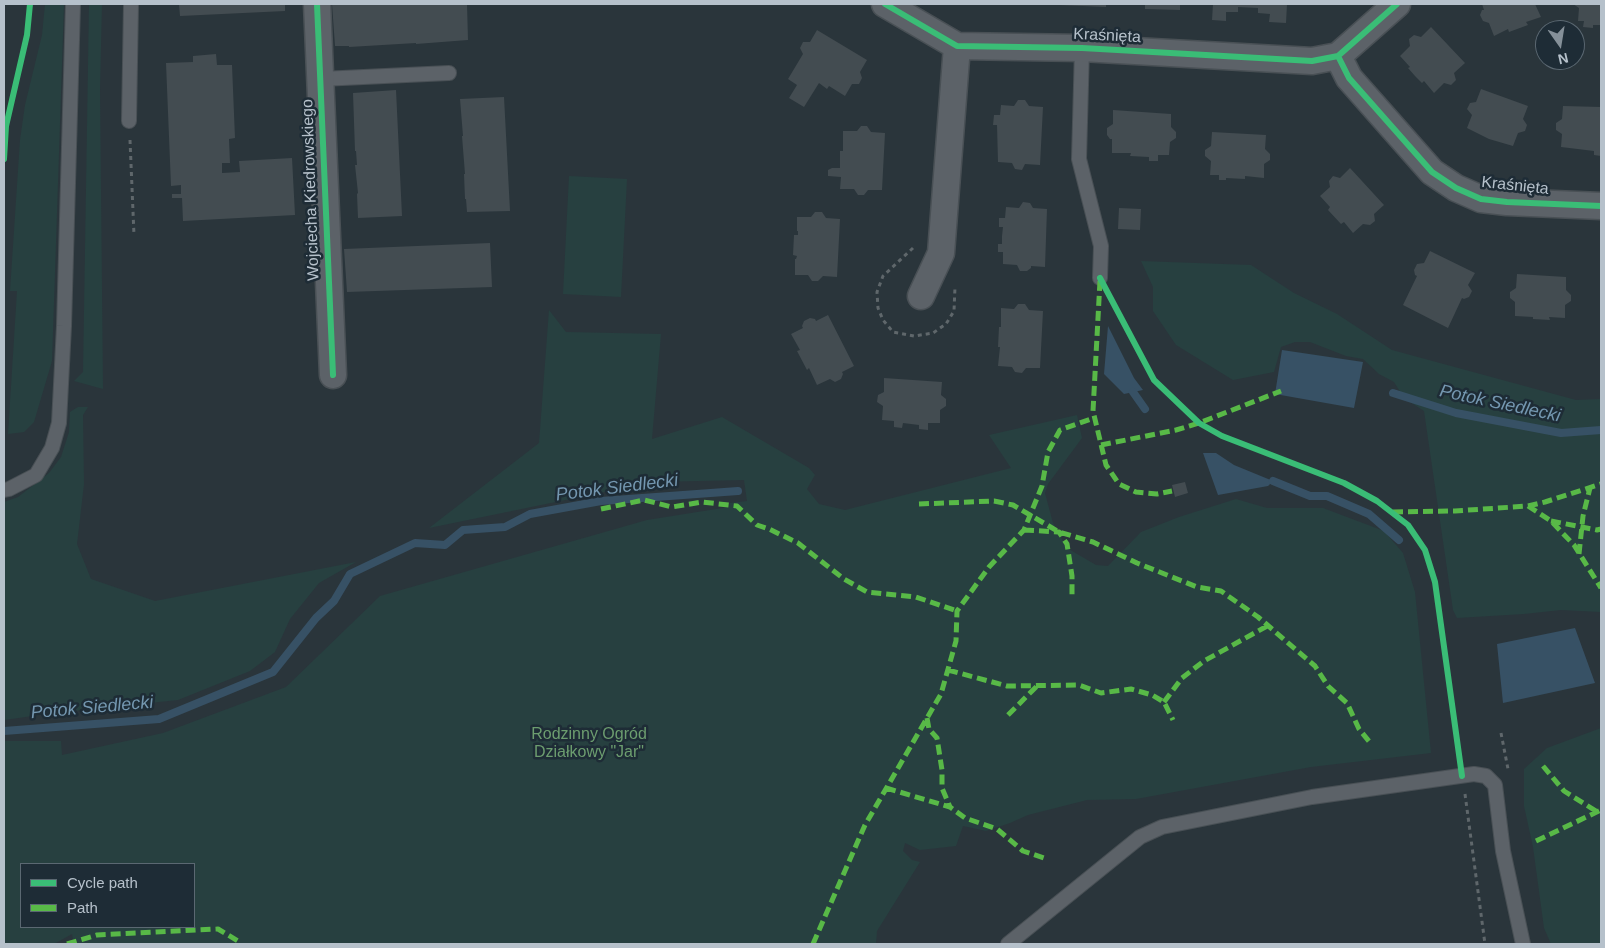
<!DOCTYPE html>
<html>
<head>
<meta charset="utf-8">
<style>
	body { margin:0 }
	#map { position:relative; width:1605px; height:948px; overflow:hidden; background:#2a353b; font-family:Helvetica,sans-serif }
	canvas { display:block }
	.frame { position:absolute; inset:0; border:5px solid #b6c1cb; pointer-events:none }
	.legend { position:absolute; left:20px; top:863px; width:175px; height:65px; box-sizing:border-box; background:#1e2c36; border:1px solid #5b6872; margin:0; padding:6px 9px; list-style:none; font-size:15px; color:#b6c1cb }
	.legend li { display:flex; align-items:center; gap:10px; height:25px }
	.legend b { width:25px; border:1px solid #5b6872 }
	.north { position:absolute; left:1535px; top:20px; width:50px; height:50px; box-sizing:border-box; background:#1e2c36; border:1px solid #5b6872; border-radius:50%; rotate:167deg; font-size:14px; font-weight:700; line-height:20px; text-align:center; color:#b6c1cb }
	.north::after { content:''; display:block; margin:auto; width:18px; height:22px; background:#859099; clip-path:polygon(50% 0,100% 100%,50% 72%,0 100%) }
</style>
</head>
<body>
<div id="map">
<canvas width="1605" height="948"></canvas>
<div class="frame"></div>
<ul class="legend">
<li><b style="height:6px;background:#3abd76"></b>Cycle path</li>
<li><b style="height:6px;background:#58b947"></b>Path</li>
</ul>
<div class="north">N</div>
</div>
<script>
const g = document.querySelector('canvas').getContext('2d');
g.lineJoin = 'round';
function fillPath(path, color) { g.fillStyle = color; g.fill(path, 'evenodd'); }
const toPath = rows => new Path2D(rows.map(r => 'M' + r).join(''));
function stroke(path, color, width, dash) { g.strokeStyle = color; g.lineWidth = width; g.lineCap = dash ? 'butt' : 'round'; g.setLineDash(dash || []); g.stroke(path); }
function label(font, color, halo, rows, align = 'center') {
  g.font = font + ' Helvetica,sans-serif'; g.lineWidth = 5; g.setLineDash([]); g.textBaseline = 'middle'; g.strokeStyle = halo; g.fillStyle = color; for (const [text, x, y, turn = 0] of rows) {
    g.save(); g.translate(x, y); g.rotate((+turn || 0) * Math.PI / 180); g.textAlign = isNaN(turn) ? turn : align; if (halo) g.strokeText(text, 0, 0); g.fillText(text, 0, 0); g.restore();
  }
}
fillPath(toPath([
	[45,4,64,4,52,361,34,422,24,432,8,434,17,291,10,291,20,140,25,105,42,35],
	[89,4,102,4,100,89,103,389,74,381,83,372],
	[569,176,627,179,621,297,563,294],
	[1141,261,1251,265,1294,293,1337,314,1392,350,1576,400,1601,399,1601,612,1561,610,1524,614,1457,618,1453,610,1424,411,1404,398,1394,382,1379,374,1363,359,1346,356,1310,342,1295,342,1281,347,1274,372,1233,380,1176,345,1153,311,1153,287],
	[549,310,566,332,661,334,652,439,722,417,809,468,815,475,807,489,819,504,845,510,1011,468,989,435,1077,415,1082,438,1048,484,1045,493,1053,523,1067,548,1096,565,1108,566,1141,532,1179,517,1236,499,1267,508,1323,508,1384,531,1403,553,1415,592,1431,753,1311,767,1136,799,1087,800,1028,815,1010,823,986,831,963,826,956,846,920,850,905,843,903,851,912,860,920,862,877,931,876,944,74,944,72,934,54,944,4,944,4,741,61,741,62,755,163,733,286,687,380,596,647,520,729,507,730,503,747,501,744,480,653,482,429,528,539,443],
	[194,864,194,927,21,927,21,864],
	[78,407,88,407,83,415,84,484,77,544,91,579,155,601,356,562,319,583,290,619,275,652,250,671,178,700,54,713,4,720,4,502,18,497,49,473,61,457,69,432,70,412],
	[1601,728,1601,944,1551,944,1544,928,1533,847,1524,806,1524,769,1547,748]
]), '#274040');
fillPath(toPath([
	[1108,326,1134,378,1143,390,1124,394,1104,374],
	[1282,350,1363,362,1354,408,1275,394],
	[1203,453,1216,453,1234,465,1273,481,1268,486,1218,495],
	[1575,628,1595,683,1503,703,1497,644]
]), '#375165');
stroke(toPath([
	[1133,392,1145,409],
	[1393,393,1456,413,1561,433,1601,430],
	[1273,481,1310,496,1327,496,1369,514,1399,540],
	[4,731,159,719,273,672,316,618,334,601,350,574,415,543,445,545,463,530,505,527,530,514,601,501,738,491]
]), '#375165', 8);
fillPath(toPath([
	[179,4,285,4,285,11,180,16],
	[332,4,467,4,468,40,416,44,416,43,349,47,349,46,335,46],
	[1059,4,1106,4,1106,7,1059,5],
	[1145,4,1180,4,1180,10,1145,9],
	[1213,4,1287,4,1286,23,1269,22,1270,14,1258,13,1258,8,1238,7,1238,12,1226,12,1226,21,1212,20],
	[1482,4,1535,4,1541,17,1526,22,1528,25,1509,32,1508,29,1494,36,1489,23,1483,21,1480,15,1482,10,1484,10],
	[1573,4,1601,4,1601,25,1593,25,1593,28,1583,27,1584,21,1578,21,1579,8],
	[1431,27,1465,63,1454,73,1456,80,1451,85,1444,83,1434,93,1424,81,1422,83,1415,76,1408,68,1410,67,1400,56,1410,46,1409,39,1414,35,1421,37],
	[817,30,867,60,860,72,862,78,859,84,852,84,845,96,829,86,827,89,819,83,804,107,789,98,797,85,788,79,803,54,800,48,803,42,810,42],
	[216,54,217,65,232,65,235,138,229,139,230,163,222,163,222,173,240,172,239,161,292,158,295,215,183,221,182,198,172,198,172,194,181,194,181,185,171,186,166,63,193,62,193,56],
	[1481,89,1528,106,1523,119,1527,125,1525,131,1518,133,1513,146,1489,139,1467,128,1472,115,1467,109,1470,103,1476,102],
	[396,90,402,216,358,218,357,194,358,193,355,165,357,165,356,151,355,151,353,93],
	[504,97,510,211,467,212,466,199,465,199,464,174,465,174,462,136,463,136,460,99],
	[1018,100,1025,100,1029,106,1043,107,1040,165,1025,164,1022,170,1015,169,1012,163,998,162,997,125,993,125,994,115,1000,115,1001,105,1014,106],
	[1563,106,1601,107,1601,156,1594,155,1594,151,1561,147,1562,134,1556,130,1556,123,1562,119],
	[1113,110,1171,114,1171,127,1176,132,1176,138,1170,142,1169,155,1158,155,1158,161,1149,161,1149,157,1130,156,1131,153,1112,153,1112,139,1110,139,1107,135,1107,128,1113,124],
	[861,126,867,126,871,132,885,133,882,190,868,190,864,195,858,195,854,189,840,189,841,177,828,176,828,170,832,168,840,168,840,151,843,151,843,131,857,131],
	[1212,132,1266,135,1265,149,1270,154,1270,160,1264,164,1264,178,1245,176,1245,179,1226,178,1226,180,1219,180,1219,175,1210,175,1211,161,1205,156,1205,150,1211,146],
	[1350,168,1384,205,1374,214,1375,221,1370,225,1363,224,1353,233,1344,222,1341,224,1328,210,1330,207,1320,196,1330,187,1329,181,1333,176,1340,178],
	[1023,202,1030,203,1033,208,1047,209,1045,267,1031,266,1031,268,1027,271,1020,271,1017,265,1003,264,1003,252,998,252,998,244,1002,244,1002,236,1003,227,999,227,999,218,1005,218,1006,207,1019,208],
	[1119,208,1141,209,1140,230,1118,229],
	[815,212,822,212,826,218,840,219,837,277,823,276,818,281,812,281,808,275,795,275,795,259,796,259,797,256,793,255,794,235,798,235,798,231,797,231,797,217,811,217],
	[490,243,492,287,347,292,344,249],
	[1430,251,1475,273,1468,285,1472,291,1469,297,1464,299,1462,298,1448,328,1403,305,1417,276,1415,275,1414,270,1417,264,1424,263],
	[1517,274,1566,277,1566,290,1571,295,1571,301,1565,305,1565,318,1549,317,1550,320,1533,319,1533,317,1515,316,1515,302,1510,298,1510,292,1516,288],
	[1018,304,1025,304,1029,310,1043,311,1040,368,1026,368,1022,373,1015,372,1012,367,998,366,1000,347,998,347,999,327,1001,327,1001,308,1014,309],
	[828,315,854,366,842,372,843,374,841,379,835,382,830,379,817,385,809,368,807,370,797,351,800,350,791,334,803,328,802,326,804,321,810,318,815,319,816,321],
	[884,378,942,382,941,395,946,399,946,406,940,410,940,423,928,423,928,430,919,429,919,425,903,423,902,428,894,427,894,421,882,420,883,406,877,402,878,395,884,392],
	[1185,482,1188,493,1175,497,1172,485]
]), '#434c51');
const lane = toPath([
	[1082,48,1079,159,1101,246,1100,278],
	[321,79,449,73],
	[129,121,131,4],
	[4,490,9,489,36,475,52,448,59,423,64,326,73,4],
	[1008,944,1140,837,1162,827,1312,797,1474,774,1486,776,1495,785,1503,851,1523,944]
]);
const street = toPath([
	[317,4,333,375],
	[885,4,957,46,1082,48,1312,61,1338,56,1397,4],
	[1338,56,1349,78,1432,172,1456,188,1481,199,1507,202,1601,206],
	[921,296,941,253,957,46]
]);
stroke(lane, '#495055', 16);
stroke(street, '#495055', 29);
stroke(toPath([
	[130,140,134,235],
	[913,248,883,276,877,292,878,308,883,320,893,332,914,336,933,333,946,324,954,311,955,287],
	[1501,733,1508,769],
	[1465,794,1485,944]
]), '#5f676b', 3, [4, 4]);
stroke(lane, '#5c6268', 14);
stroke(street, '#5c6268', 26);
stroke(toPath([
	[1100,281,1093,411,1106,465,1119,484,1136,492,1157,494,1172,491],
	[1101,445,1176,430,1199,423,1281,391],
	[919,504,994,501,1013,505,1059,532,1093,542,1137,563,1197,587,1221,591,1258,617,1315,666,1328,686,1347,703,1359,729,1372,745],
	[1528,506,1551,521,1574,545,1601,588],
	[601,509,644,500,672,507,702,502,737,506,757,525,769,529,798,543,844,579,867,592,916,597,957,611],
	[1393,512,1455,511,1528,506,1545,502,1601,484],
	[1551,521,1597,530,1601,529],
	[1024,530,1059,532,1067,544,1072,576,1072,599],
	[1579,554,1583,516,1590,488],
	[948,670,1007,686,1079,685,1101,693,1131,689,1152,695,1164,702,1173,720],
	[1164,702,1182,678,1204,661,1269,625],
	[1008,715,1038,685],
	[927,718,929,729,937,738,942,770,942,788,950,807],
	[1543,766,1564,791,1596,811],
	[886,788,950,807,965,818,997,829,1023,851,1047,859],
	[1536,841,1601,810],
	[67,944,97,935,218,929,238,941,239,944],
	[813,944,865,825,941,694,956,641,957,611,989,567,1024,530,1042,486,1048,452,1060,430,1094,418]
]), '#58b947', 5, [10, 5]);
stroke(toPath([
	[317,4,333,375],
	[885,4,957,46,1082,48,1312,61,1338,56,1397,4],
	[1338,56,1349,78,1432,172,1456,188,1481,199,1507,202,1601,206],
	[4,159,6,126,27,35,30,4],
	[1100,278,1154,380,1199,423,1222,436,1344,483,1377,501,1408,525,1425,550,1435,582,1462,776]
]), '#3abd76', 6);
label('16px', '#b6c1cb', '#1e2c36', [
	["Kraśnięta",1107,36,3],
	["Kraśnięta",1515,186,6],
	["Wojciecha Kiedrowskiego",311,190,-92]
]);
label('16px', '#6c9d6f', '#1e2c36', [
	["Rodzinny Ogród",589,735],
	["Działkowy \"Jar\"",589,753]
]);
label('italic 18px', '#7497b0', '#1e2c36', [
	["Potok Siedlecki",1500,404,12],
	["Potok Siedlecki",617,488,-7],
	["Potok Siedlecki",92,708,-5]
]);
</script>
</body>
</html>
